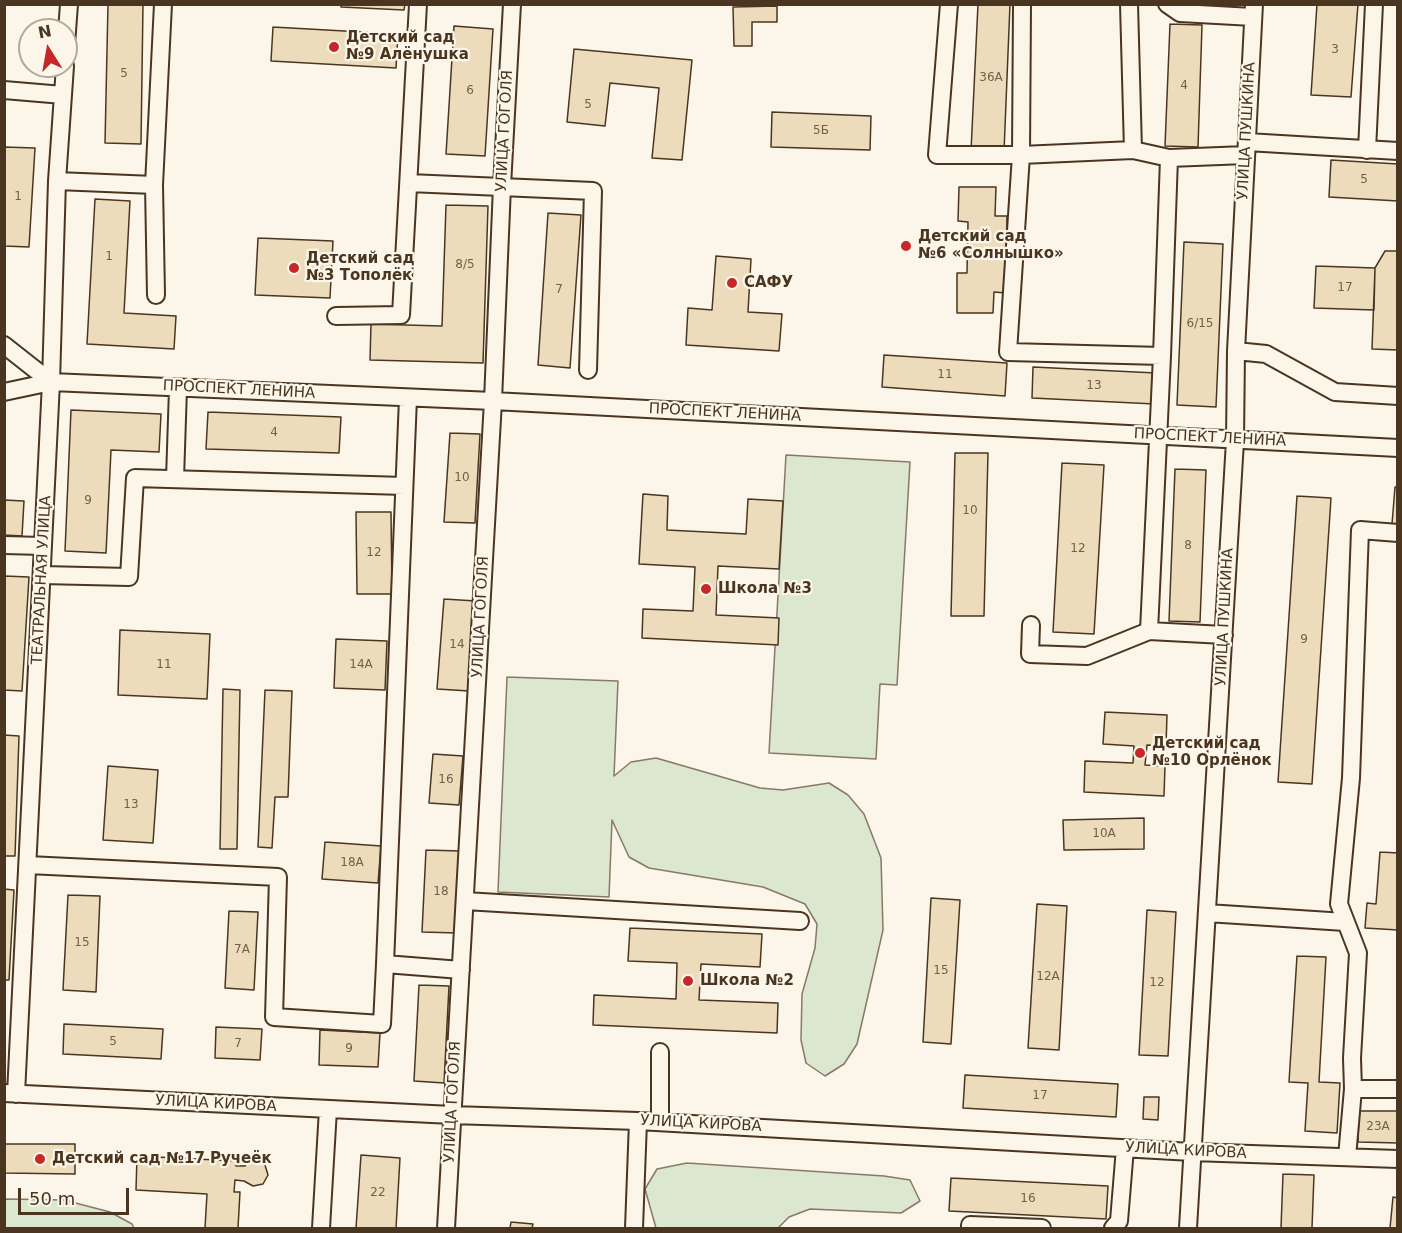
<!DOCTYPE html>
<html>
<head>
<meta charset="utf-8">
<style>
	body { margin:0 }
	#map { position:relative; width:1402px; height:1233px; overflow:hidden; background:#fbf6e9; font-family:"DejaVu Sans",sans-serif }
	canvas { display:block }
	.frame { position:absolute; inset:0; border:6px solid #4a3520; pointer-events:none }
	.north { position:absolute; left:18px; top:18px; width:60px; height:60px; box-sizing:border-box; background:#fbf6e9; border:2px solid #b4a999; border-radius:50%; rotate:349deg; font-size:16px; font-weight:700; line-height:24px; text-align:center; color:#4a3520 }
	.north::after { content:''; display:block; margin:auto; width:21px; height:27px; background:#c62828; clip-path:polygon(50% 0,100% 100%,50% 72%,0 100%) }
	.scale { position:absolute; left:18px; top:1188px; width:111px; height:27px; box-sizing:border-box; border:3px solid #4a3520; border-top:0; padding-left:8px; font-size:18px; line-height:21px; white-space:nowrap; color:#4a3520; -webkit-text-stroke:4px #fbf6e9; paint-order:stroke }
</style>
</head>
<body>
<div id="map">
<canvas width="1402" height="1233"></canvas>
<div class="frame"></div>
<div class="north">N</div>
<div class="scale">50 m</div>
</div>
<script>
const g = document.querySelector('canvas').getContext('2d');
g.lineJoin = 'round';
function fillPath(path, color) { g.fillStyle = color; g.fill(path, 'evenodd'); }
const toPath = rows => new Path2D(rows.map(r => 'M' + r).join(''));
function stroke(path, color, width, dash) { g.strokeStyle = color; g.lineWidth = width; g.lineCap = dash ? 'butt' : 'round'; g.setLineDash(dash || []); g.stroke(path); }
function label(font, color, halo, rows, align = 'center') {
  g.font = font + ' "DejaVu Sans",sans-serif'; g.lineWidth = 4.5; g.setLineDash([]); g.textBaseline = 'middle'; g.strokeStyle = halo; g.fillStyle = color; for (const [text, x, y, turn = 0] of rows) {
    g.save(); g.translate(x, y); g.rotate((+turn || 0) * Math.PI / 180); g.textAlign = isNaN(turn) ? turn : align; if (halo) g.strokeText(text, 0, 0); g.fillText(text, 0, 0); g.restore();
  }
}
const green = toPath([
	[786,455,910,462,897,685,880,684,876,759,769,753,786,455],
	[507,677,618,681,614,776,631,762,656,758,760,788,783,790,829,783,848,795,864,814,881,858,883,930,857,1044,844,1064,825,1076,806,1063,801,1040,802,994,815,948,817,924,805,904,763,887,649,868,629,857,612,820,609,897,498,892,507,677],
	[687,1163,884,1176,910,1180,920,1201,901,1213,810,1209,789,1217,778,1228,656,1228,645,1189,657,1169,687,1163],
	[5,1199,64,1200,110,1212,132,1224,134,1228,5,1228,5,1199]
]);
fillPath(green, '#dce7d0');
stroke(green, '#887966', 1.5);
const building = toPath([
	[108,4,143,4,141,144,105,143,108,4],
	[341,4,405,4,404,10,341,7,341,4],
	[978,4,1010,4,1004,152,971,151,978,4],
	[1317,4,1358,4,1351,97,1311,95,1317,4],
	[777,6,777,22,752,22,752,46,734,46,733,7,777,6],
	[1170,24,1202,25,1198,147,1165,146,1170,24],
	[454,26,493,29,485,156,446,154,454,26],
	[273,27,398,34,396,68,271,61,273,27],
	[574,49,692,60,682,160,652,158,659,88,610,83,605,126,567,122,574,49],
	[772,112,871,116,870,150,771,147,772,112],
	[4,147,35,148,29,247,4,246,4,147],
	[1331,160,1398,164,1398,201,1329,197,1331,160],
	[959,187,996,187,995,216,1007,216,1006,293,994,292,993,313,957,313,957,273,967,273,968,222,958,221,959,187],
	[95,199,130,201,124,313,176,316,174,349,87,344,95,199],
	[446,205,488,206,483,363,370,360,371,324,442,326,446,205],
	[548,213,581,215,570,368,538,365,548,213],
	[258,238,333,241,330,298,255,295,258,238],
	[1184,242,1223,244,1216,407,1177,405,1184,242],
	[1385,251,1398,251,1398,350,1372,349,1375,268,1385,251],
	[716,256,751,259,748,312,782,314,779,351,686,345,688,308,712,310,716,256],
	[1316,266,1375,268,1374,310,1314,308,1316,266],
	[884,355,1007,363,1005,396,882,387,884,355],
	[1033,367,1156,373,1155,404,1032,398,1033,367],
	[71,410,161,414,159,452,111,450,106,553,65,551,71,410],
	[208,412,341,417,339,453,206,449,208,412],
	[450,433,480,434,475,523,444,522,450,433],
	[955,453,988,453,984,616,951,616,955,453],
	[1062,463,1104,465,1094,634,1053,632,1062,463],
	[1175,469,1206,470,1200,622,1169,621,1175,469],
	[1395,487,1398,487,1398,525,1392,524,1395,487],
	[643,494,668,496,667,530,746,534,748,499,783,501,779,569,718,566,716,615,779,618,778,645,642,638,643,609,693,611,695,567,639,564,643,494],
	[1297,496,1331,498,1312,784,1278,782,1297,496],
	[4,500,24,501,22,536,4,535,4,500],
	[356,512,391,512,392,594,357,594,356,512],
	[4,576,29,577,22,691,4,690,4,576],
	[444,599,476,601,469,691,437,689,444,599],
	[120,630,210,634,207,699,118,695,120,630],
	[336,639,387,641,385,690,334,688,336,639],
	[223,689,240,690,237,849,220,849,223,689],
	[265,690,292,691,288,797,275,797,272,848,258,847,265,690],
	[1105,712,1167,715,1166,746,1147,745,1145,765,1165,766,1164,796,1084,792,1085,761,1133,763,1134,746,1103,744,1105,712],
	[4,735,19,736,15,856,4,856,4,735],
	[433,754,463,756,459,805,429,803,433,754],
	[108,766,158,770,153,843,103,840,108,766],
	[1144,818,1144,849,1064,850,1063,820,1144,818],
	[325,842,381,846,378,883,322,879,325,842],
	[426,850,460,851,457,933,422,932,426,850],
	[1380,852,1398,853,1398,930,1365,928,1367,903,1376,904,1380,852],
	[4,889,14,890,9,980,4,980,4,889],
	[68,895,100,896,96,992,63,990,68,895],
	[931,898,960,900,951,1044,923,1042,931,898],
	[1037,904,1067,906,1059,1050,1028,1048,1037,904],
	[1147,910,1176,912,1168,1056,1139,1055,1147,910],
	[229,911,258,912,254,990,225,988,229,911],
	[630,928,762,934,760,967,701,964,699,1000,778,1003,777,1033,593,1025,594,995,676,999,677,963,628,961,630,928],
	[1297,956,1326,957,1319,1082,1340,1083,1337,1133,1305,1131,1308,1083,1289,1082,1297,956],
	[419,985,449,986,444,1083,414,1081,419,985],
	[64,1024,163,1029,161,1059,63,1054,64,1024],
	[216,1027,262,1029,260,1060,215,1058,216,1027],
	[320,1030,380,1033,378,1067,319,1065,320,1030],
	[965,1075,1118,1084,1116,1117,963,1108,965,1075],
	[1144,1097,1159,1097,1158,1120,1143,1119,1144,1097],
	[1359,1111,1398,1111,1398,1143,1358,1142,1359,1111],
	[4,1144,75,1144,75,1174,4,1173,4,1144],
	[361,1155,400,1158,396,1228,356,1228,361,1155],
	[137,1156,236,1161,236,1166,245,1166,247,1163,257,1160,265,1165,268,1175,263,1184,253,1186,244,1181,235,1180,234,1192,240,1192,238,1228,205,1228,207,1194,136,1190,137,1156],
	[1283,1174,1314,1175,1312,1228,1281,1228,1283,1174],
	[951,1178,1108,1186,1106,1219,949,1211,951,1178],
	[1393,1197,1398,1198,1398,1228,1390,1228,1393,1197],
	[511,1222,533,1224,532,1228,510,1228,511,1222]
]);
fillPath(building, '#ecdcbc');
stroke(building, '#4a3520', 1.5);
const minor = toPath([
	[949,4,937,155,1021,155,1133,150,1169,158],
	[1022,4,1021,155,1008,352,1162,356,1169,158,1246,155],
	[1129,4,1133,150],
	[1167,4,1180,13,1253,17],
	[66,45,69,4],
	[4,90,63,95],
	[1247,142,1398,151],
	[1367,150,1374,4],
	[57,181,154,185],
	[409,183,593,191,588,370],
	[156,295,154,185,163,4],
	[336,316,401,315,418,4],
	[4,345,51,382],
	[1236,351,1266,354,1335,392,1398,396],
	[4,392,51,382,493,401,1398,448],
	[175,479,178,388],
	[4,545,43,546],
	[42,575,129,577,135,478,404,486],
	[1031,625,1030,654,1087,656,1149,631,1162,356],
	[1149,631,1224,635],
	[28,865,278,877,274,1017,382,1024,385,964,461,970],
	[465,901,800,921],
	[1207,913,1345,922],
	[385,964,408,398],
	[660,1052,660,1122],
	[1353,1089,1398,1089],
	[4,1093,452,1115,638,1121,1192,1152,1398,1159],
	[16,1094,51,382,57,181,65,66],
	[1347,1157,1353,1089,1352,1058,1358,953,1339,904,1351,778,1360,530,1398,533],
	[321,1228,328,1109],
	[446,1228,493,401,502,186,512,4],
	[634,1228,638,1121],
	[970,1228,970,1225,1042,1228],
	[1113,1228,1119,1221,1125,1148],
	[1188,1228,1235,441,1236,351,1254,4]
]);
stroke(minor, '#4a3520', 20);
stroke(minor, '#fbf6e9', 16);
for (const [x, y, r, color] of [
	[334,47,6,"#c62828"],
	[906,246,6,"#c62828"],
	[294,268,6,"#c62828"],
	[732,283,6,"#c62828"],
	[706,589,6,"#c62828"],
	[1140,753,6,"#c62828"],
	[688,981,6,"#c62828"],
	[40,1159,6,"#c62828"]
]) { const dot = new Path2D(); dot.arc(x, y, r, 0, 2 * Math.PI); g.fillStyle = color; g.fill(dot); stroke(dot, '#fbf6e9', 2); }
label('12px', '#725f47', null, [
	["3",1335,50],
	["5",124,74],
	["36А",991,78],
	["4",1184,86],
	["6",470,91],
	["5",588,105],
	["5Б",821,131],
	["5",1364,180],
	["1",18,197],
	["1",109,257],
	["8/5",465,265],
	["17",1345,288],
	["7",559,290],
	["6/15",1200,324],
	["11",945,375],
	["13",1094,386],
	["4",274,433],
	["10",462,478],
	["9",88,501],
	["10",970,511],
	["8",1188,546],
	["12",1078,549],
	["12",374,553],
	["9",1304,640],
	["14",457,645],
	["11",164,665],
	["14А",361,665],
	["16",446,780],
	["13",131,805],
	["10А",1104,834],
	["18А",352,863],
	["18",441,892],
	["15",82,943],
	["7А",242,950],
	["15",941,971],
	["12А",1048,977],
	["12",1157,983],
	["5",113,1042],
	["7",238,1044],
	["9",349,1049],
	["17",1040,1096],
	["23А",1378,1127],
	["22",378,1193],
	["16",1028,1199]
]);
label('bold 15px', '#4a3520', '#fbf6e9', [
	["Детский сад",346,38],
	["№9 Алёнушка",346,55],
	["Детский сад",918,237],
	["№6 «Солнышко»",918,254],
	["Детский сад",306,259],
	["№3 Тополёк",306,276],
	["САФУ",744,283],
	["Школа №3",718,589],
	["Детский сад",1152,744],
	["№10 Орлёнок",1152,761],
	["Школа №2",700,981],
	["Детский сад №17 Ручеёк",52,1159]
], 'left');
label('15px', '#4a3520', '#fbf6e9', [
	["УЛИЦА ГОГОЛЯ",505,131,-87],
	["УЛИЦА ПУШКИНА",1247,131,-87],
	["ПРОСПЕКТ ЛЕНИНА",239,390,3],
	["ПРОСПЕКТ ЛЕНИНА",725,413,3],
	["ПРОСПЕКТ ЛЕНИНА",1210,438,3],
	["ТЕАТРАЛЬНАЯ УЛИЦА",42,580,-87],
	["УЛИЦА ГОГОЛЯ",481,617,-87],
	["УЛИЦА ПУШКИНА",1225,617,-87],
	["УЛИЦА ГОГОЛЯ",453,1102,-87],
	["УЛИЦА КИРОВА",216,1104,3],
	["УЛИЦА КИРОВА",701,1124,3],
	["УЛИЦА КИРОВА",1186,1151,3]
]);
</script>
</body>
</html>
